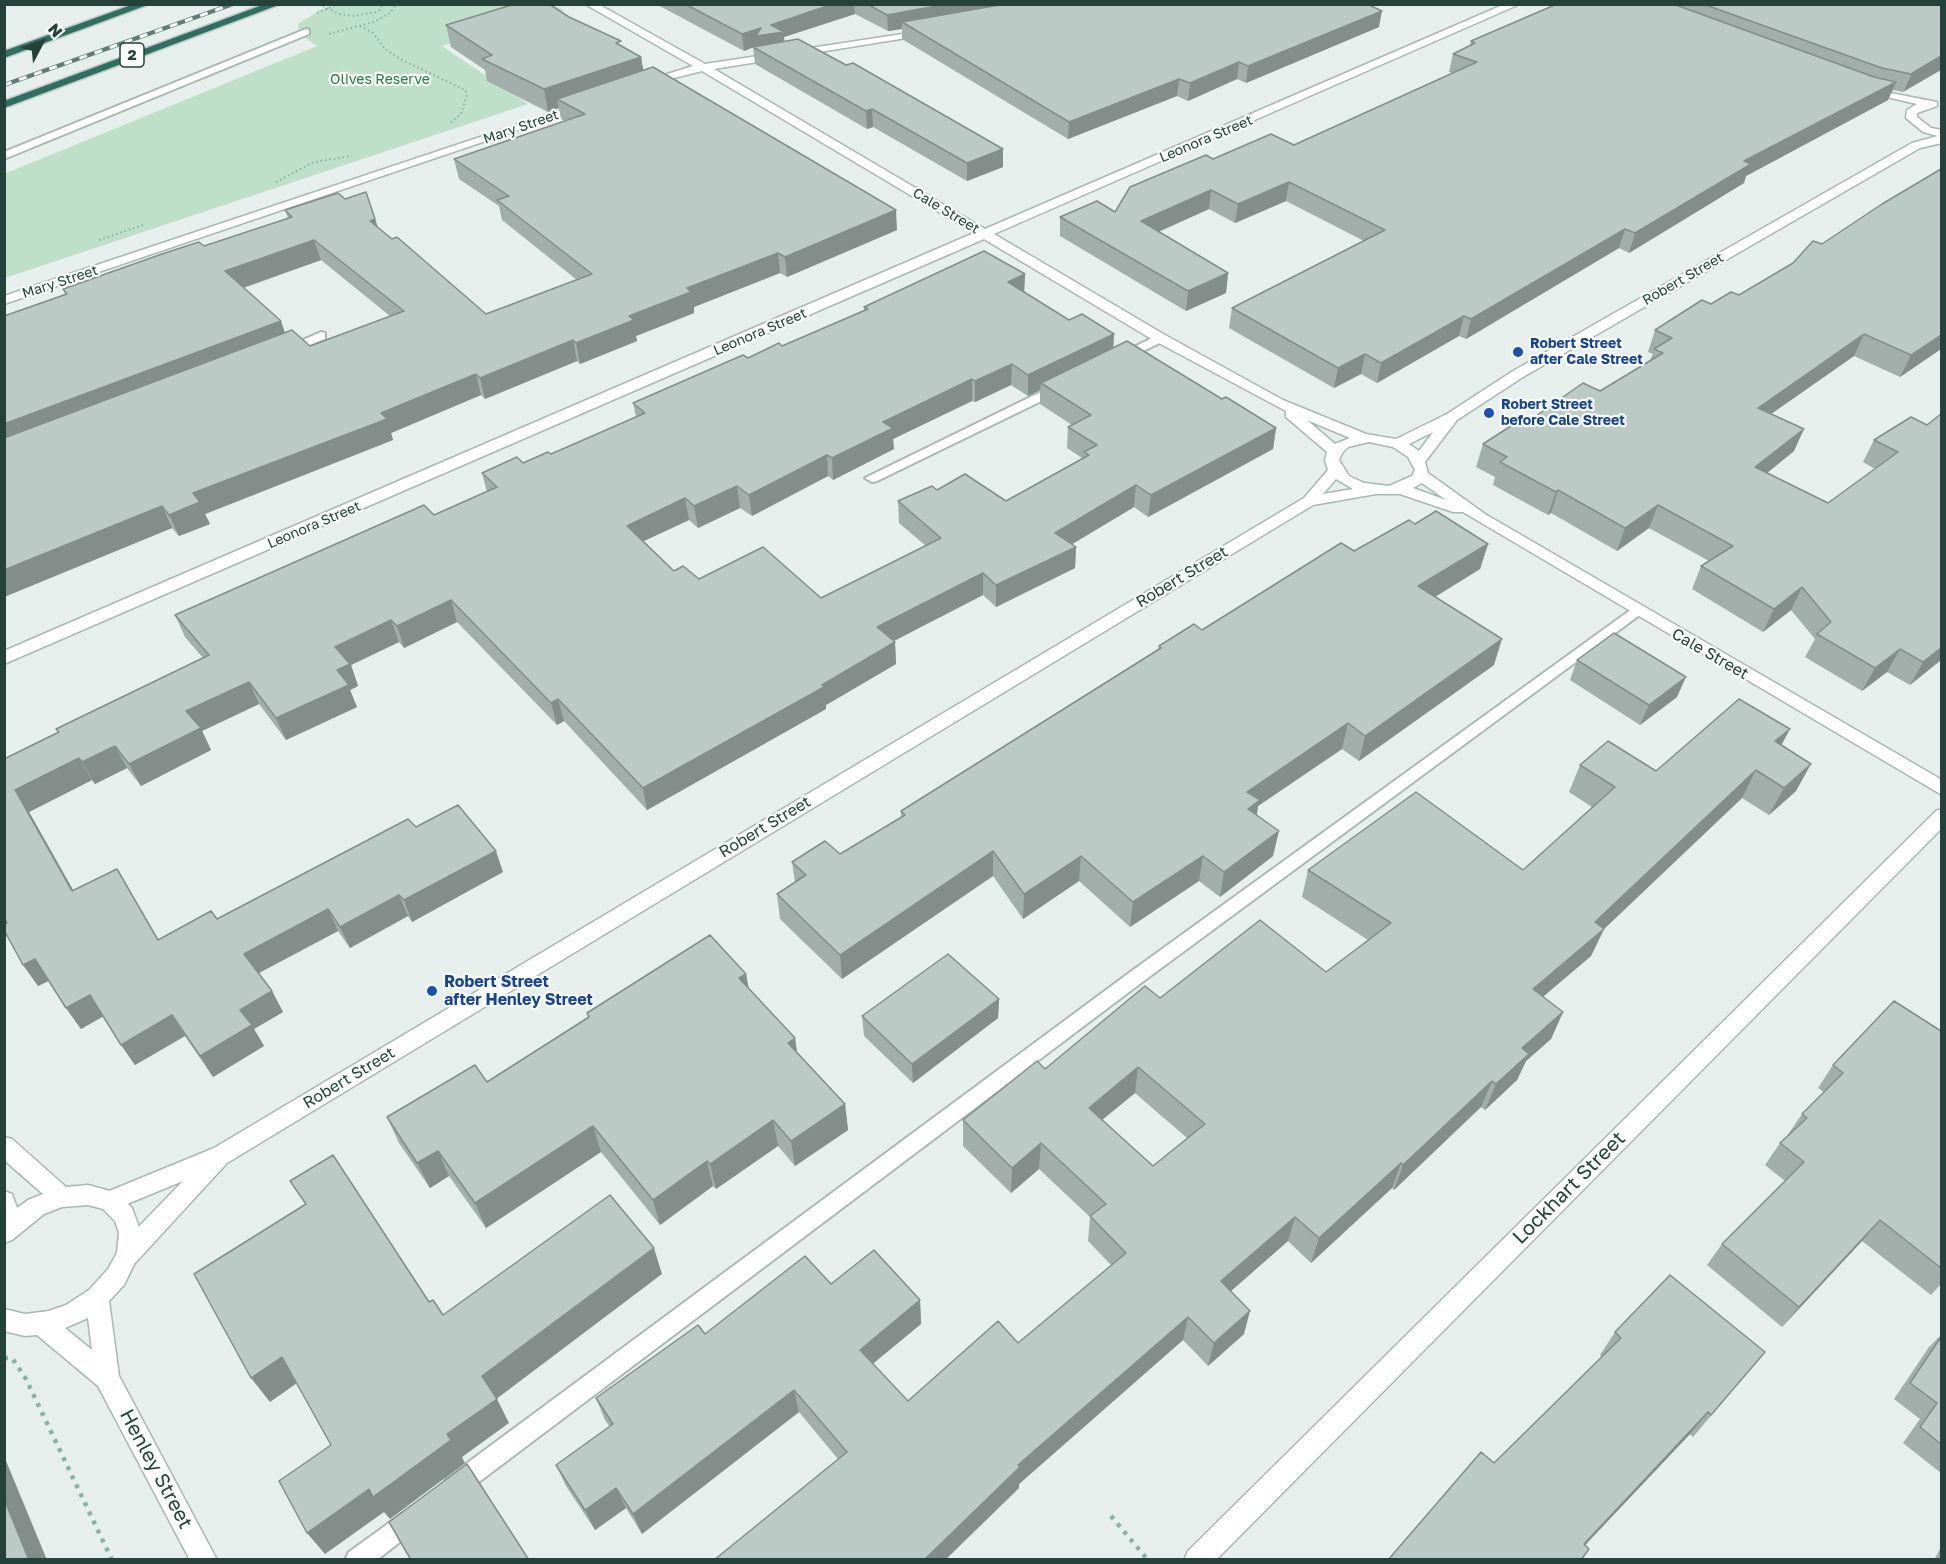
<!DOCTYPE html>
<html>
<head>
<meta charset="utf-8">
<style>
	body { margin:0 }
	#map { position:relative; width:1946px; height:1564px; overflow:hidden; background:#e6efeb; font-family:"Golos Text",sans-serif }
	canvas { display:block }
	.frame { position:absolute; inset:0; border:6px solid #24423a; pointer-events:none }
	.north { position:absolute; left:12px; top:12px; width:60px; height:60px; -webkit-text-stroke:4px #f7fbf9; paint-order:stroke; rotate:49deg; font-size:16px; font-weight:700; line-height:24px; text-align:center; color:#24423a }
	.north::after { content:''; display:block; margin:auto; width:21px; height:27px; background:#24423a; clip-path:polygon(50% 0,100% 100%,50% 72%,0 100%) }
</style>
</head>
<body>
<div id="map">
<canvas width="1946" height="1564"></canvas>
<div class="frame"></div>
<div class="north">N</div>
</div>
<script>
const g = document.querySelector('canvas').getContext('2d');
g.lineJoin = 'round';
function fillPath(path, color) { g.fillStyle = color; g.fill(path, 'evenodd'); }
const toPath = rows => new Path2D(rows.map(r => 'M' + r).join(''));
function stroke(path, color, width, dash) { g.strokeStyle = color; g.lineWidth = width; g.lineCap = dash ? 'butt' : 'round'; g.setLineDash(dash || []); g.stroke(path); }
function label(font, color, halo, rows, align = 'center') {
  g.font = font + ' "Golos Text",sans-serif'; g.lineWidth = 4.5; g.setLineDash([]); g.textBaseline = 'middle'; g.strokeStyle = halo; g.fillStyle = color; for (const [text, x, y, turn = 0] of rows) {
    g.save(); g.translate(x, y); g.rotate((+turn || 0) * Math.PI / 180); g.textAlign = isNaN(turn) ? turn : align; if (halo) g.strokeText(text, 0, 0); g.fillText(text, 0, 0); g.restore();
  }
}
fillPath(toPath([
	[548,4,565,10,442,46,528,104,5,278,4,174,317,46,299,34,298,24,320,10,332,5]
]), '#bfe0c8');
const service = toPath([
	[306,29,309,30,309,34,4,159,4,152,306,29],
	[321,332,325,333,325,339,290,353,286,354,280,350,321,332],
	[1160,334,1166,338,1164,341,1122,361,1114,361,1112,358,1160,334],
	[1059,383,1064,384,1064,390,877,481,872,482,865,478,1059,383],
	[1636,606,1643,611,1641,614,1141,983,463,1494,455,1498,447,1494,443,1486,447,1478,1129,973,1636,606],
	[411,1507,419,1511,423,1519,419,1527,377,1560,345,1560,349,1552,411,1507]
]);
const minor = toPath([
	[585,4,598,4,705,64,929,30,929,34,925,35,714,69,985,229,1505,4,1520,4,994,234,1165,335,1283,400,1366,434,1396,439,1447,414,1513,371,1912,143,1938,136,1923,132,1906,118,1907,110,1917,104,1865,92,1865,88,1937,102,1937,106,1917,113,1917,117,1931,128,1942,130,1942,143,1920,148,1523,377,1457,420,1425,462,1428,473,1485,514,1942,780,1942,795,1463,512,1453,512,1400,494,1376,494,1313,505,227,1163,136,1262,128,1265,120,1262,117,1254,120,1246,183,1181,110,1211,102,1208,99,1201,102,1194,214,1148,1304,498,1328,470,1325,460,1327,452,1286,417,1286,411,1155,341,984,239,4,664,4,651,974,233,702,71,642,86,642,82,693,66,585,4],
	[1307,420,1350,438,1335,444,1307,420],
	[1433,432,1419,451,1409,444,1433,432],
	[1369,442,1393,447,1408,457,1415,470,1412,476,1389,486,1364,483,1349,476,1339,460,1342,453,1348,447,1369,442],
	[1336,479,1353,489,1323,494,1336,479],
	[1422,483,1446,500,1413,488,1422,483],
	[579,104,589,106,4,304,4,296,579,104],
	[1942,809,1942,828,1216,1560,1184,1560,1188,1551,1936,811,1942,809]
]);
const tertiary = toPath([
	[4,1137,12,1139,66,1187,88,1185,110,1191,118,1194,132,1208,141,1233,139,1254,124,1285,109,1301,119,1376,217,1560,190,1560,98,1386,37,1335,25,1336,4,1331,4,1309,25,1314,49,1311,66,1305,89,1290,108,1269,117,1253,119,1233,115,1221,103,1209,88,1205,62,1207,44,1214,12,1240,4,1243,4,1191,12,1194,17,1208,28,1200,43,1194,4,1160,4,1137],
	[88,1318,92,1350,65,1328,88,1318]
]);
const motorway = toPath([
	[134,4,150,4,4,58,4,51,134,4],
	[265,4,281,4,4,108,4,101,265,4]
]);
stroke(service, '#a8b8b2', 4);
stroke(minor, '#a8b8b2', 3);
stroke(tertiary, '#a8b8b2', 3);
stroke(motorway, '#c2cac8', 3);
stroke(toPath([
	[317,13,339,4],
	[360,26,373,33,385,49,400,59,465,90,467,94,461,114,450,123],
	[329,34,374,22,390,13,396,4],
	[276,182,314,162,352,156],
	[99,240,143,225]
]), '#86b3a5', 2, [1.5, 3]);
stroke(toPath([
	[4,1358,12,1358,26,1379,112,1560],
	[1111,1516,1148,1560]
]), '#86b3a5', 4.5, [4, 6]);
fillPath(service, '#fff');
fillPath(minor, '#fff');
fillPath(tertiary, '#fff');
fillPath(motorway, '#2f6f62');
const rail = toPath([
	[4,85,233,4]
]);
stroke(rail, '#5f7d75', 4.5);
stroke(rail, '#f7fbf9', 3, [8]);
stroke(toPath([
	[319,4,339,14,354,16,376,12,381,9,382,4]
]), '#86b3a5', 2, [1.5, 3]);
fillPath(toPath([
	[656,4,1367,4,1379,27,1246,83,1237,79,1188,101,1177,96,1068,139,902,39,902,29,888,31,855,14,784,37,784,42,1003,167,967,181,873,127,867,129,755,64,753,47,744,51],
	[1557,4,1941,4,1903,92,1893,90,1888,100,1746,176,1744,183,1629,253,1619,248,1466,339,1459,336,1377,383,1361,374,1334,388,1229,328,1232,308,1364,241,1286,201,1235,223,1209,209,1159,232,1228,273,1226,293,1186,311,1060,236,1060,217,1115,212,1213,159,1294,145,1453,73,1449,72,1453,54,1470,45,1471,41],
	[569,17,641,57,643,71,897,230,787,277,780,273,694,307,694,313,636,336,637,341,580,364,577,361,485,399,481,395,391,433,393,440,205,514,210,524,179,536,172,528,4,597,4,316,65,294,63,289,204,246,288,218,285,210,345,199,375,219,378,227,392,239,486,314,577,280,502,220,499,206,459,179,454,159,565,121,561,119,559,108,548,112,487,81,485,70,451,47,446,25],
	[321,260,390,316,310,346,285,333,244,288],
	[1025,274,1024,292,1113,348,1222,399,1276,428,1273,449,1148,517,1134,507,1072,544,1076,547,1075,568,996,607,983,595,894,641,895,642,896,664,826,705,826,709,647,810,564,721,557,725,457,622,404,648,399,642,351,665,358,686,350,690,357,707,286,740,259,704,202,731,211,750,141,786,127,768,95,784,92,780,29,812,73,890,158,940,217,919,416,827,503,872,412,922,408,916,350,948,338,931,259,973,272,991,283,1012,254,1029,264,1046,213,1077,185,1036,135,1065,103,1016,81,1029,66,1008,49,981,38,986,7,923,4,759,58,732,203,658,185,637,175,615,434,515,487,492,482,473,523,463,551,454,636,417,633,403,748,358,782,346,864,310,864,307],
	[1011,385,1028,396,1040,390,1040,404,1072,425,1068,427,1067,448,1082,458,1006,501,937,490,898,501,899,523,926,546,821,598,699,579,674,571,644,541,689,520,698,528,740,508,752,516,828,476,833,480,894,449,893,439,972,401,975,402],
	[1739,295,1941,349,1900,377,1854,356,1771,414,1794,451,1767,473,1828,503,1875,469,1863,462,1874,440,1927,425,1941,414,1941,660,1910,685,1887,672,1862,691,1805,657,1815,639,1791,610,1763,632,1692,589,1701,566,1709,561,1649,528,1617,551,1551,513,1548,515,1493,485,1495,477,1476,467,1483,444,1523,425,1600,391,1650,360,1653,354,1648,352,1655,330,1711,304],
	[1415,524,1488,544,1480,569,1435,597,1494,665,1359,761,1342,749,1258,806,1257,815,1273,856,1220,897,1199,881,1130,927,1079,881,1023,919,993,876,842,979,780,919,777,894,795,882,792,862,840,854,901,817,901,811,1158,649,1159,646,1202,630,1354,551],
	[1577,660,1677,697,1640,725,1570,680],
	[1781,745,1796,791,1769,815,1742,798,1604,929,1591,956,1543,997,1563,1012,1551,1039,1526,1061,1517,1080,1485,1110,1481,1107,1394,1190,1392,1188,1311,1263,1288,1241,1231,1291,1244,1334,1208,1366,1183,1340,1019,1484,1019,1488,945,1560,714,1560,838,1459,799,1412,642,1534,626,1508,595,1530,566,1486,556,1465,610,1427,605,1420,596,1398,705,1334,831,1284,920,1300,921,1324,873,1364,908,1401,1018,1343,1112,1266,1088,1241,1090,1217,1039,1169,1011,1193,963,1146,963,1120,1160,998,1326,972,1368,940,1302,897,1308,870,1523,870,1592,807,1569,792,1580,765,1656,771],
	[1135,1093,1187,1138,1153,1166,1102,1120],
	[746,974,748,988,797,1052,845,1104,848,1130,795,1166,778,1146,716,1189,713,1186,660,1225,601,1152,486,1228,449,1176,430,1188,399,1143,387,1117,487,1082,588,1018,587,1013],
	[999,999,998,1018,913,1083,864,1036,862,1016],
	[1941,1031,1941,1284,1931,1295,1862,1241,1782,1327,1707,1265,1722,1244,1785,1181,1765,1165,1780,1143,1787,1136,1802,1114,1824,1092,1818,1088,1833,1065],
	[1615,1332,1765,1352,1693,1437,1690,1434,1585,1545,1494,1463,1602,1357,1600,1355],
	[1941,1335,1941,1473,1903,1443,1920,1419,1894,1399,1929,1347],
	[1941,1547,1941,1560,1934,1560]
]), '#a1aea9');
fillPath(toPath([
	[833,4,854,4,855,14,784,37,785,48,757,46,744,51,742,34],
	[948,4,1048,4,902,22,902,29,888,31,887,15],
	[1382,11,1379,27,1246,83,1248,66],
	[1941,56,1941,70,1903,92,1911,74],
	[641,57,645,80,557,99,559,108,548,112,544,89],
	[1239,62,1237,79,1188,101,1190,83],
	[1179,79,1177,96,1068,139,1069,122],
	[1896,82,1888,100,1746,176,1744,183,1629,253,1635,233,1744,161],
	[872,109,873,127,867,129,866,111],
	[1003,149,1003,167,967,181,967,163],
	[1289,182,1286,201,1235,223,1238,204],
	[1211,190,1209,209,1139,240,1141,221],
	[896,210,897,230,787,277,785,257],
	[375,219,381,239,370,221],
	[1625,229,1619,248,1466,339,1471,319],
	[314,240,321,260,233,291,225,271],
	[778,253,780,273,694,307,694,313,636,336,637,341,580,364,576,343,687,288],
	[1228,273,1226,293,1186,311,1188,291],
	[1025,274,1024,294,1008,282],
	[1464,316,1459,336,1377,383,1381,363],
	[281,321,288,342,4,449,4,424],
	[1114,334,1113,355,1041,383,1040,390,1028,396,1028,375],
	[1864,334,1854,356,1748,430,1758,408],
	[1941,335,1941,349,1900,377,1911,355],
	[573,340,577,361,485,399,480,378],
	[1365,354,1361,374,1334,388,1338,368],
	[1012,364,1011,385,975,402,975,381],
	[476,374,481,395,391,433,393,440,205,514,210,524,179,536,169,515,193,493,381,413],
	[972,379,972,401,893,439,894,449,833,480,832,458,883,422],
	[1276,428,1273,449,1148,517,1151,495],
	[1804,429,1794,451,1746,490,1755,467],
	[827,455,828,476,752,516,749,495],
	[1136,485,1134,507,1054,555,1055,533],
	[737,486,740,508,698,528,694,506],
	[1558,490,1551,513,1548,515,1556,492],
	[685,498,689,520,631,547,627,526],
	[1658,505,1649,528,1617,551,1625,528],
	[162,506,172,528,4,597,4,570],
	[1488,544,1480,569,1412,611,1418,586],
	[1076,547,1075,568,996,607,996,585],
	[983,573,983,595,878,649,877,627],
	[1802,587,1791,610,1763,632,1774,609],
	[451,600,457,622,404,648,397,626],
	[391,620,399,642,351,665,358,686,350,690,357,707,286,740,276,718,337,670,335,647],
	[1502,639,1494,665,1359,761,1365,736],
	[895,642,896,664,826,705,826,709,647,810,643,788],
	[1941,648,1941,660,1910,685,1923,662],
	[1900,649,1887,672,1862,691,1875,668],
	[1686,677,1677,697,1640,725,1649,705],
	[249,682,259,704,202,731,211,750,141,786,129,764,186,711],
	[558,699,564,721,557,725,551,703],
	[1348,723,1342,749,1258,806,1255,826,1244,834,1247,792],
	[1790,729,1775,757,1775,741],
	[115,746,127,768,95,784,82,762],
	[79,758,92,780,29,812,86,913,72,891,15,790],
	[1811,764,1796,791,1769,815,1784,788],
	[1756,770,1742,798,1603,930,1604,929,1591,956,1521,1015,1533,989,1595,922],
	[1279,831,1273,856,1220,897,1224,872],
	[496,851,503,872,412,922,404,900],
	[993,851,993,876,842,979,840,955],
	[1081,856,1079,881,1023,919,1024,894],
	[1203,856,1199,881,1130,927,1133,902],
	[399,895,408,916,350,948,340,927],
	[328,909,338,931,255,975,244,954],
	[35,959,50,980,38,986,23,965],
	[746,974,751,1000,739,978],
	[272,991,283,1012,254,1029,264,1046,213,1077,200,1056,240,1010],
	[90,995,104,1016,81,1029,66,1008],
	[999,999,998,1018,913,1083,912,1064],
	[1563,1012,1551,1039,1526,1061,1517,1080,1485,1110,1496,1084,1522,1048],
	[172,1015,185,1036,135,1065,121,1045],
	[795,1038,799,1064,788,1043],
	[1138,1067,1135,1093,1086,1133,1089,1108],
	[1492,1081,1481,1107,1394,1190,1403,1165],
	[845,1104,848,1130,795,1166,791,1141],
	[773,1120,778,1146,716,1189,710,1164],
	[593,1126,601,1152,486,1228,475,1203],
	[1041,1143,1039,1169,1011,1193,1012,1168],
	[438,1151,449,1176,430,1188,417,1163],
	[707,1161,713,1186,660,1225,653,1200],
	[1401,1163,1392,1188,1311,1263,1319,1238],
	[1295,1217,1288,1241,1215,1305,1221,1281],
	[1880,1220,1862,1241,1782,1327,1799,1307],
	[654,1248,662,1274,495,1400,482,1376],
	[920,1300,921,1324,862,1372,860,1350],
	[1250,1311,1244,1334,1208,1366,1214,1343],
	[1188,1317,1183,1340,1019,1484,1019,1488,945,1560,924,1560,1018,1465],
	[282,1357,300,1381,270,1402,251,1378],
	[794,1390,799,1412,642,1534,633,1514],
	[497,1399,509,1423,462,1457,465,1463,390,1519,384,1512,325,1554,307,1533],
	[1708,1412,1690,1434,1571,1560,1584,1544],
	[4,1456,47,1560,29,1560,4,1499],
	[616,1488,626,1508,595,1530,585,1510]
]), '#838d89');
const building = toPath([
	[515,4,549,4,569,17,621,41,616,43,641,57,544,89,482,59,492,55,446,25,515,4],
	[685,4,833,4,771,25,784,32,756,36,761,28,742,34,685,4],
	[867,4,948,4,887,15,867,4],
	[1005,4,1367,4,1382,11,1248,66,1239,62,1190,83,1179,79,1069,122,902,22,1005,4],
	[1557,4,1673,4,1874,77,1896,82,1744,161,1751,164,1635,233,1625,229,1471,319,1464,316,1381,363,1365,354,1338,368,1232,308,1385,230,1289,182,1238,204,1211,190,1141,221,1228,273,1188,291,1060,217,1097,201,1115,212,1130,187,1206,155,1213,159,1271,134,1294,145,1477,62,1453,54,1475,43,1471,41,1557,4],
	[1703,4,1941,4,1941,56,1911,74,1882,68,1703,4],
	[798,39,846,65,853,63,1003,149,967,163,872,109,866,111,753,47,798,39],
	[653,67,896,210,785,257,778,253,687,288,691,292,629,316,634,320,576,343,573,340,480,378,476,374,381,413,387,419,193,493,200,502,169,515,162,506,4,570,4,438,292,330,310,346,404,311,314,240,225,271,281,321,4,424,4,316,67,294,63,289,162,254,199,242,204,246,292,217,285,210,338,193,345,199,366,192,375,219,370,221,392,239,397,237,486,314,592,274,497,200,509,196,454,159,585,114,557,99,653,67],
	[1941,169,1941,335,1911,355,1864,334,1758,408,1804,429,1755,467,1828,503,1898,452,1874,440,1911,417,1927,425,1941,414,1941,648,1923,662,1900,649,1875,668,1817,634,1831,622,1802,587,1774,609,1701,566,1733,546,1658,505,1625,528,1558,490,1556,492,1500,462,1507,457,1483,444,1517,422,1523,425,1583,383,1600,391,1663,353,1654,349,1672,338,1655,330,1702,300,1711,304,1731,292,1739,295,1793,263,1813,241,1822,244,1882,204,1941,169],
	[984,251,1025,274,1008,282,1069,320,1082,314,1114,334,1028,375,1012,364,975,381,972,379,883,422,893,428,832,458,827,455,749,495,737,486,694,506,685,498,627,526,674,571,683,566,699,579,763,547,821,598,941,538,898,501,932,486,937,490,965,474,1006,501,1089,455,1084,452,1097,445,1068,427,1091,415,1041,383,1127,341,1222,399,1226,397,1276,428,1151,495,1136,485,1055,533,1076,547,996,585,983,573,877,627,895,642,822,685,824,687,643,788,558,699,551,703,451,600,397,626,391,620,335,647,350,664,337,670,349,685,276,718,249,682,186,711,201,728,129,764,115,746,82,762,79,758,15,790,72,891,117,869,158,940,211,911,217,919,408,819,416,827,458,805,496,851,404,900,399,895,340,927,328,909,244,954,272,991,240,1010,252,1025,200,1056,172,1015,121,1045,90,995,66,1008,35,959,23,965,4,930,4,924,7,923,4,918,4,759,59,732,56,729,209,655,175,615,424,505,434,515,497,487,482,473,517,457,523,463,548,452,551,454,645,413,633,403,743,355,748,358,779,343,782,346,868,309,864,307,984,251],
	[1436,511,1488,544,1418,586,1502,639,1365,736,1348,723,1247,792,1260,800,1248,809,1279,831,1224,872,1203,856,1133,902,1081,856,1024,894,993,851,840,955,777,894,806,875,792,862,825,841,840,854,905,815,901,811,1161,648,1159,646,1194,624,1202,630,1341,543,1354,551,1409,520,1415,524,1436,511],
	[1614,633,1686,677,1649,705,1577,660,1614,633],
	[1739,699,1790,729,1775,741,1811,764,1784,788,1756,770,1595,922,1604,929,1533,989,1563,1012,1522,1048,1529,1054,1496,1084,1492,1081,1403,1165,1401,1163,1319,1238,1295,1217,1221,1281,1250,1311,1214,1343,1188,1317,1018,1465,1020,1467,924,1560,714,1560,847,1452,794,1390,633,1514,616,1488,585,1510,556,1465,613,1424,596,1398,698,1325,705,1334,805,1256,831,1284,874,1250,920,1300,860,1350,908,1401,998,1321,1018,1343,1126,1253,1090,1216,1106,1204,1041,1143,1012,1168,963,1120,1037,1061,1045,1069,1145,986,1160,998,1260,920,1326,972,1391,923,1308,870,1416,792,1523,870,1615,787,1580,765,1608,741,1656,771,1739,699],
	[1138,1067,1205,1124,1153,1166,1089,1108,1138,1067],
	[710,935,746,974,739,978,795,1038,788,1043,845,1104,791,1141,773,1120,710,1164,707,1161,653,1200,593,1126,475,1203,438,1151,417,1163,387,1117,475,1065,487,1082,589,1017,587,1013,710,935],
	[948,954,999,999,912,1064,862,1016,948,954],
	[1894,1001,1941,1031,1941,1268,1880,1220,1799,1307,1722,1244,1804,1162,1780,1143,1807,1118,1802,1114,1843,1073,1833,1065,1894,1001],
	[333,1155,429,1302,433,1300,443,1315,610,1195,654,1248,482,1376,497,1399,447,1434,451,1440,373,1497,369,1489,307,1533,279,1481,331,1445,282,1357,251,1378,194,1274,306,1204,290,1181,333,1155],
	[1670,1275,1765,1352,1711,1415,1708,1412,1584,1544,1589,1549,1581,1560,1388,1560,1481,1452,1494,1463,1621,1338,1615,1332,1670,1275],
	[1941,1337,1941,1444,1920,1427,1937,1403,1910,1383,1941,1337],
	[467,1464,529,1560,411,1560,389,1522,467,1464],
	[4,1499,29,1560,4,1560,4,1499]
]);
fillPath(building, '#bbcac4');
stroke(building, '#838d89', 1.5);
for (const [x, y, r, color] of [
	[1518,352,6,"#1a4fb4"],
	[1489,413,6,"#1a4fb4"],
	[432,991,6,"#1a4fb4"]
]) { const dot = new Path2D(); dot.arc(x, y, r, 0, 2 * Math.PI); g.fillStyle = color; g.fill(dot); stroke(dot, '#f7fbf9', 2); }
label('14px', '#2d7a4b', '#f7fbf9', [
	["Olives Reserve",380,80]
]);
label('14px', '#24423a', '#f7fbf9', [
	["Mary Street",521,127,-19],
	["Leonora Street",1206,139,-23],
	["Cale Street",946,211,31],
	["Robert Street",1683,279,-30],
	["Mary Street",60,282,-18],
	["Leonora Street",760,332,-23],
	["Leonora Street",314,525,-23]
]);
label('bold 14px', '#164399', '#f7fbf9', [
	["Robert Street",1530,344],
	["after Cale Street",1530,360],
	["Robert Street",1501,405],
	["before Cale Street",1501,421]
], 'left');
for (const [x, y, w] of [
	[132,55,24]
]) { const box = new Path2D(); box.roundRect(x - w / 2, y - 12, w, 24, 4.5); g.fillStyle = '#f7fbf9'; g.fill(box); stroke(box, '#24423a', 1.5); }
label('bold 15px', '#24423a', null, [
	["2",132,55]
]);
label('16px', '#24423a', '#f7fbf9', [
	["Robert Street",1182,577,-31],
	["Cale Street",1710,654,30],
	["Robert Street",765,827,-31],
	["Robert Street",349,1078,-31]
]);
label('bold 16px', '#164399', '#f7fbf9', [
	["Robert Street",444,982],
	["after Henley Street",444,1000]
], 'left');
label('20px', '#24423a', '#f7fbf9', [
	["Lockhart Street",1569,1188,-45],
	["Henley Street",156,1469,62]
]);
</script>
</body>
</html>
